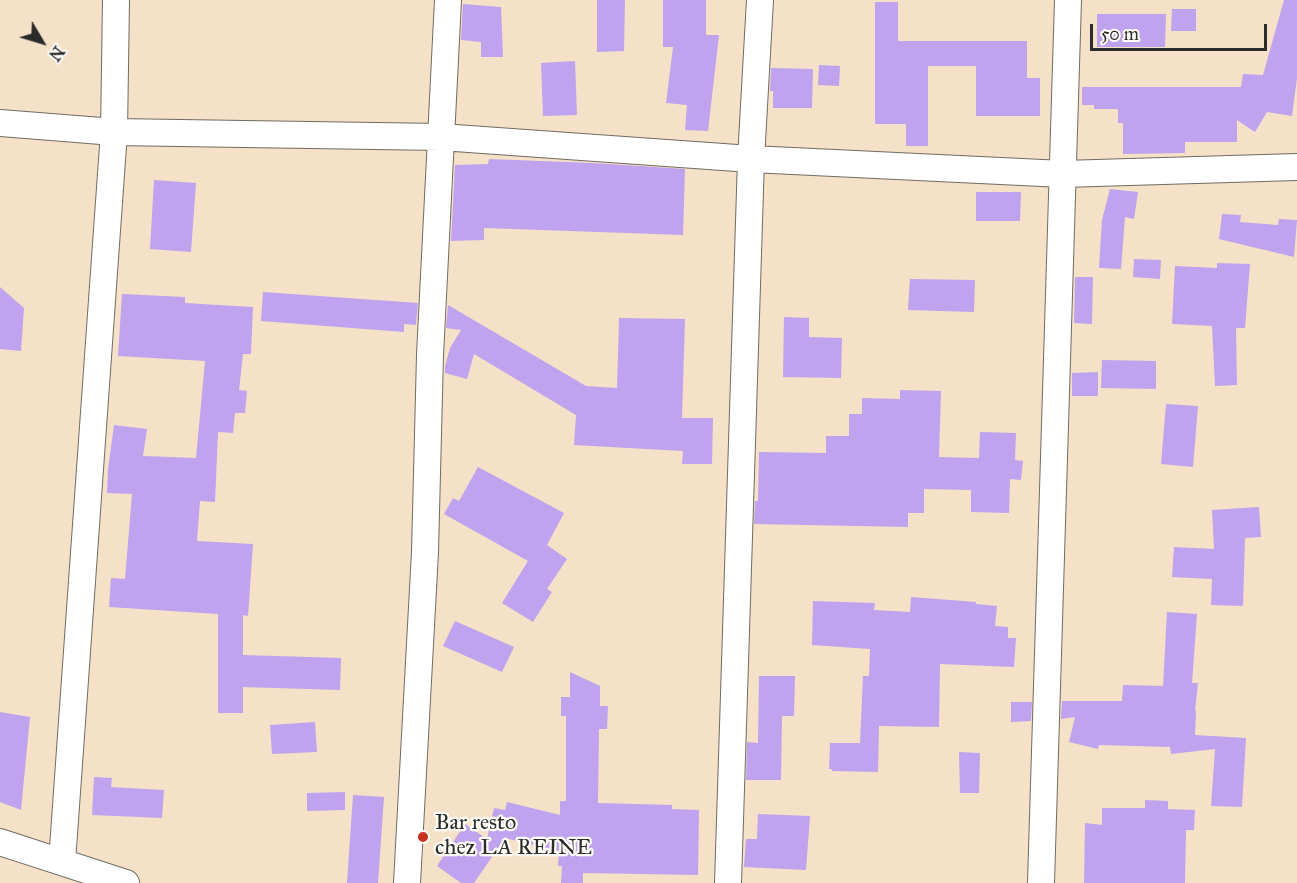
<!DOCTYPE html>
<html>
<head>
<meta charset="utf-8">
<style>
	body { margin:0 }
	#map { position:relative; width:1297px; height:883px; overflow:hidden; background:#f4e1c7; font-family:"IM FELL Great Primer",serif }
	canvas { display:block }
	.north { position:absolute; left:12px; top:12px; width:60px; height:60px; -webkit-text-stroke:4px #fdfcf7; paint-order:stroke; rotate:128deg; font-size:16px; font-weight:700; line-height:24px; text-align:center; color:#2b2b2b }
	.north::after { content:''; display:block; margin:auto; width:21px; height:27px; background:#2b2b2b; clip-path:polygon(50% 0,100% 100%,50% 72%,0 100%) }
	.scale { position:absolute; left:1090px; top:24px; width:177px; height:27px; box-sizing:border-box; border:3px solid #2b2b2b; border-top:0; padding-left:8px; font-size:18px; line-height:21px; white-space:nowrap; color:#2b2b2b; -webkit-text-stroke:4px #fdfcf7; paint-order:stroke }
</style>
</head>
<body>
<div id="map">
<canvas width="1297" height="883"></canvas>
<div class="north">N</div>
<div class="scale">50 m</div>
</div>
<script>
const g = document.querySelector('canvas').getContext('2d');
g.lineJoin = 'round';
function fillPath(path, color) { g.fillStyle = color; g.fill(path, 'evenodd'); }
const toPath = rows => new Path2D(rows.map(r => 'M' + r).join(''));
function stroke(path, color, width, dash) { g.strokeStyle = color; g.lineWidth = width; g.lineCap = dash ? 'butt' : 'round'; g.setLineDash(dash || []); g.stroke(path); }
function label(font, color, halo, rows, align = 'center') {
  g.font = font + ' "IM FELL Great Primer",serif'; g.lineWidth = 4.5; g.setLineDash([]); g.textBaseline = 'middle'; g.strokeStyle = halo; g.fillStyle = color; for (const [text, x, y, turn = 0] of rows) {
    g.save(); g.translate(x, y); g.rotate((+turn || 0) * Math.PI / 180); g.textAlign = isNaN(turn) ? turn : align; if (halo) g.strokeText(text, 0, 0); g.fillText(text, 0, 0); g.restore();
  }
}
fillPath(toPath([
	[597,0,625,0,624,51,597,52],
	[663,0,706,0,706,35,719,35,708,131,685,130,687,105,666,103,673,47,663,47],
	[1284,0,1297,0,1297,78,1292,116,1267,112,1255,132,1237,120,1237,142,1185,142,1185,153,1123,154,1123,123,1118,123,1118,109,1094,109,1094,105,1082,105,1082,87,1241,87,1243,74,1263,75],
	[875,2,898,2,898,41,1027,41,1027,78,1040,78,1040,116,976,116,976,66,928,66,928,146,906,146,906,124,875,124],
	[463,4,501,7,503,57,481,57,481,42,461,40],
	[1172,9,1196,9,1196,31,1171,31],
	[1097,14,1166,14,1165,47,1097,47],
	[575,61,577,115,543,116,541,63],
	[819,65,840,66,839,86,818,85],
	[771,68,813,69,812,108,773,108,773,91,770,91],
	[489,159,593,163,685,169,683,235,484,228,484,240,451,241,455,165,488,164],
	[154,180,196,183,191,252,150,249],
	[1110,189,1138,192,1134,219,1125,217,1121,269,1099,268,1102,220],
	[976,192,1021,192,1020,221,976,221],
	[1222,214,1241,215,1240,222,1278,225,1279,219,1297,220,1294,257,1219,239],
	[1134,259,1161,260,1160,279,1133,277],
	[1217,263,1250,264,1245,328,1236,328,1237,385,1215,386,1212,326,1172,324,1175,266,1217,268],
	[1075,277,1093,277,1092,324,1074,323],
	[910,279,975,280,974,312,908,310],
	[0,287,24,308,21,351,0,349],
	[263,292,418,303,416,325,404,324,404,332,261,321],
	[122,294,185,297,185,303,253,307,251,354,243,354,239,390,247,391,245,413,235,413,233,433,218,432,215,502,200,501,197,541,253,544,248,616,243,615,243,655,341,658,340,690,243,687,243,713,218,713,218,614,109,607,111,578,125,579,132,494,107,493,108,470,114,425,147,429,143,456,196,458,205,361,118,356],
	[448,305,586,386,617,388,619,318,685,319,682,418,713,418,712,464,682,464,683,451,574,445,576,415,474,354,467,379,445,373,445,367,450,348,461,330,446,328],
	[784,317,809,318,809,337,842,338,841,378,783,377],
	[1102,360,1156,361,1156,389,1101,388],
	[1098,372,1098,396,1072,396,1072,373],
	[900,390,941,391,939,457,979,458,980,432,1016,433,1015,460,1023,461,1021,480,1010,479,1009,513,971,512,971,490,924,489,924,513,908,513,908,527,754,524,755,501,758,501,759,452,826,453,826,436,849,436,849,414,862,414,862,398,900,399],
	[1166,404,1198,406,1193,467,1161,464],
	[478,467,564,513,547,545,567,559,547,589,552,592,533,622,502,603,528,561,444,514,453,498,459,501],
	[1259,507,1261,537,1245,538,1243,606,1211,605,1212,579,1172,577,1174,547,1214,549,1212,510],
	[911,597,976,602,976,604,997,606,995,626,1008,627,1008,638,1016,638,1014,667,940,664,939,727,879,726,878,772,832,771,832,769,829,769,830,743,860,743,863,676,869,676,870,649,812,645,813,601,875,603,874,610,910,612],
	[1167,612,1197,614,1192,683,1198,683,1195,711,1196,711,1195,735,1246,738,1242,807,1211,806,1215,749,1171,754,1170,747,1099,745,1098,749,1069,742,1075,717,1061,719,1062,701,1122,701,1123,685,1163,686],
	[455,621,514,647,502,672,443,646],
	[570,672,600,686,600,706,608,706,607,729,599,729,598,803,672,805,672,809,699,810,698,875,583,873,583,883,561,883,562,866,558,866,559,851,505,838,474,883,461,883,437,866,465,824,487,839,494,808,505,810,507,802,560,815,560,801,566,801,566,716,561,716,561,697,570,697],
	[759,676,795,676,794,716,782,716,781,780,746,780,747,742,758,743],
	[1011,702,1032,702,1031,721,1011,722],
	[0,712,30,717,21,810,0,802],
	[315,722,317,752,272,754,270,725],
	[959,752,980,753,979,793,960,793],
	[94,777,112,778,111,787,164,790,162,818,92,815],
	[345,792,345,810,307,811,307,793],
	[353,795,384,797,378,883,347,883],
	[1145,800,1168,801,1168,809,1195,810,1194,830,1186,830,1185,883,1084,883,1085,823,1102,825,1102,808,1145,808],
	[758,814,810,816,806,870,744,867,746,839,757,839]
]), '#bfa3ee');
const minor = toPath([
	[0,123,114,132,441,137,751,159,1063,174,1297,167],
	[0,842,126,883],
	[62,862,114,132,116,0],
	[407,883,425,552,430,355,448,0],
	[728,883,751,159,760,0],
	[1041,883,1068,0]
]);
stroke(minor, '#716b62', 28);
stroke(minor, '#fff', 26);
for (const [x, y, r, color] of [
	[423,837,6,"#c8321e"]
]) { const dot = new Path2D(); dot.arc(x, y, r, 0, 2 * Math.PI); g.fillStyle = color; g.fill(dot); stroke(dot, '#fdfcf7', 2); }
label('22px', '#2b2b2b', '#fdfcf7', [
	["Bar resto",435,824],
	["chez LA REINE",435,849]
], 'left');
</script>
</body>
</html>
